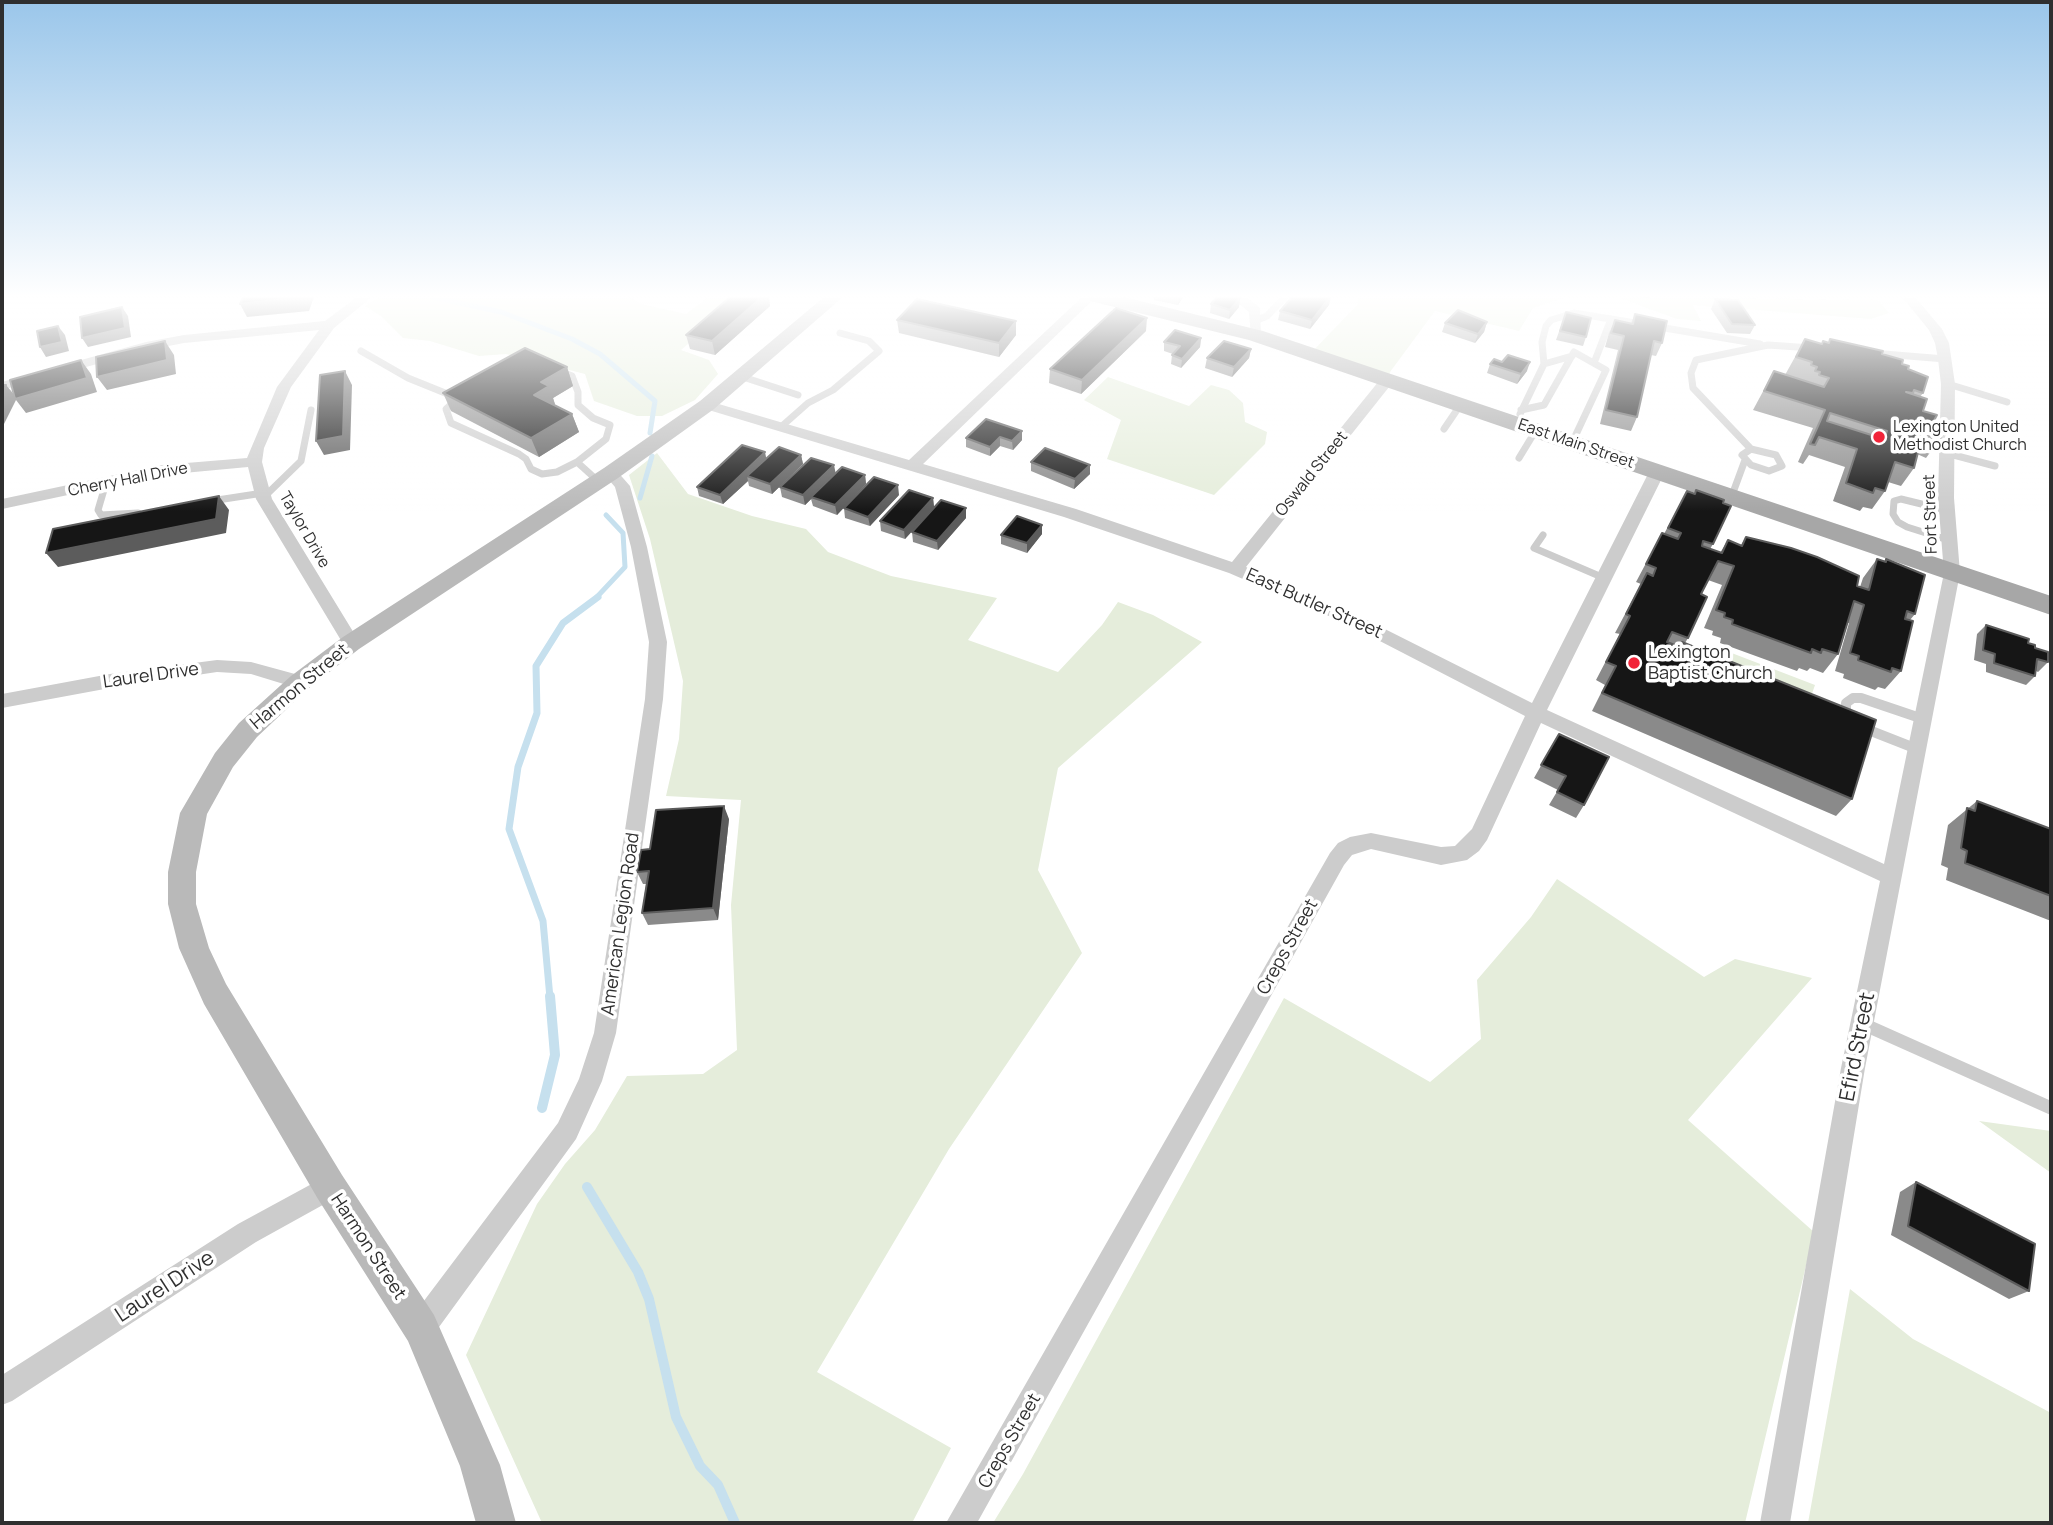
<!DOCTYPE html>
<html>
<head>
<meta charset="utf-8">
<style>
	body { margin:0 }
	#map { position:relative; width:2053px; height:1525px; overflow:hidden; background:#fff; font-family:Manrope,sans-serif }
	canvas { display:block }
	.frame { position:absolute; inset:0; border:4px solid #2f2f2f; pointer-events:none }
</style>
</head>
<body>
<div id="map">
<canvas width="2053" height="1525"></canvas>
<div class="frame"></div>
</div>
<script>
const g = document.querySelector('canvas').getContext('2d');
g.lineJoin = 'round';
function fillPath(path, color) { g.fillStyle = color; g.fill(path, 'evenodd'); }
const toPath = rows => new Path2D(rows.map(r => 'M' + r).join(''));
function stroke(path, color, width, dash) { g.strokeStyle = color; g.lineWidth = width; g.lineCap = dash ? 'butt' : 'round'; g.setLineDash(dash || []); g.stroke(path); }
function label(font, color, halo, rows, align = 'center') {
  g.font = font + ' Manrope,sans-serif'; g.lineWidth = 7; g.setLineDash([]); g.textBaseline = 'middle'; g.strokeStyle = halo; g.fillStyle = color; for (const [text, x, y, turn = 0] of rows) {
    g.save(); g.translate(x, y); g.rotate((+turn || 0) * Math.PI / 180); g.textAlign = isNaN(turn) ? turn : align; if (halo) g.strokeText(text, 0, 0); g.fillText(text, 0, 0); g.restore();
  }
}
fillPath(toPath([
	[379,297,629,297,641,304,686,314,708,297,732,297,724,313,681,350,709,360,718,374,695,400,662,416,637,416,594,401,585,374,506,354,479,356,430,341,403,338,381,316,365,306],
	[1358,297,1567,297,1533,308,1519,331,1435,311,1390,372,1388,379,1310,354,1357,305],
	[1617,297,1878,300,1889,313,1871,319,1693,305,1701,321,1677,319],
	[1108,377,1189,406,1211,385,1229,390,1243,403,1245,422,1267,432,1265,444,1214,495,1107,459,1121,420,1084,400],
	[657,453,688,494,752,516,806,529,828,552,891,576,997,598,968,640,1058,672,1102,625,1118,602,1153,615,1202,642,1058,768,1038,870,1082,953,949,1149,817,1372,951,1448,912,1523,542,1523,466,1355,537,1204,565,1164,595,1130,627,1076,703,1074,737,1050,731,905,741,800,666,796,679,739,683,681,650,539,629,475],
	[1716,647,1815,685,1806,711,1712,655],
	[1557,879,1704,977,1735,959,1812,978,1688,1120,1814,1232,1745,1523,993,1523,1023,1474,1284,998,1430,1082,1481,1039,1477,980,1531,917],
	[1979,1121,2051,1131,2051,1173],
	[1850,1289,1913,1339,2051,1413,2051,1523,1808,1523]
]), '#e5eddb');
stroke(toPath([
	[432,297,501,312,572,339,600,354,655,401,650,433],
	[640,498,652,456],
	[595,599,625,567,623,533,606,515]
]), '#c6e0ee', 5);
stroke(toPath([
	[550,998,543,921,509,829,518,767,537,713,536,666,563,623,598,597]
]), '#c6e0ee', 7);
stroke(toPath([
	[542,1108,555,1055,550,996],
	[587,1187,638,1272,649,1299,676,1417,700,1466,718,1485,735,1523]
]), '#c6e0ee', 10);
stroke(toPath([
	[1255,321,1267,316,1285,297],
	[361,351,408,378,455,397],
	[1872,353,1945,359],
	[1594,363,1611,319,1760,344],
	[1544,364,1572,356],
	[559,371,572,376,578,392,578,405,593,418,610,425,606,439,577,462],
	[743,377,798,395],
	[1948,384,2007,402],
	[457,399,446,409,451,423,519,454,526,459,531,469,542,474,557,472,577,462,598,481],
	[1521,410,1544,405,1574,352,1606,370,1572,443],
	[1520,414,1544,364,1542,342,1546,326,1551,320,1574,313,1611,319],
	[782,426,808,403,833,390,879,351,869,341,840,333],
	[1444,429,1461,404],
	[1751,449,1776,455,1782,466,1769,471,1751,465,1742,455,1751,449],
	[1751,449,1693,388,1691,373,1696,360,1768,345,1812,348],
	[1946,453,1995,466],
	[1519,458,1536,430],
	[106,483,98,510,101,515,138,513],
	[264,497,301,461,311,410],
	[1731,498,1745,460],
	[211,501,263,493],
	[1946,510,1901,499,1894,501,1893,514,1898,522,1907,527,1948,540],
	[1543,535,1534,548,1604,578]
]), '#ccc', 7);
stroke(toPath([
	[1846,717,1846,703,1853,698,1861,698,1923,719],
	[1861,727,1917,749]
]), '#ccc', 10);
stroke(toPath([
	[1863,1024,2051,1108]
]), '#ccc', 13);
fillPath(toPath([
	[357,297,372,297,334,328,291,387,264,448,262,462,272,499,360,643,357,647,345,647,256,499,248,467,162,475,2,509,2,499,162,465,247,458,277,387,319,330,184,343,148,350,2,390,2,382,146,342,184,335,325,321,357,297],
	[1082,297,1096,297,923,464,1076,509,1232,562,1383,376,1393,376,1393,382,1246,567,1357,615,1532,703,1649,472,1652,469,1662,469,1665,472,1547,710,1884,864,1944,573,1938,498,1941,384,1938,359,1935,343,1929,330,1902,297,1915,297,1942,329,1949,343,1955,384,1954,498,1960,573,1865,1068,1790,1523,1760,1523,1841,1068,1880,881,1541,723,1487,840,1479,851,1467,860,1441,865,1371,849,1352,855,1344,865,977,1523,946,1523,1330,853,1338,843,1350,837,1371,833,1441,847,1455,846,1472,829,1525,716,1345,623,1229,573,1064,517,702,408,700,405,707,401,712,402,909,460,1082,297],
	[1231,297,1247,297,1260,308,1261,338,1251,338,1249,312,1231,297],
	[611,468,616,470,630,486,647,547,667,642,663,699,616,1033,602,1081,576,1139,431,1338,421,1342,411,1338,407,1328,411,1318,558,1123,579,1079,594,1033,645,699,649,642,631,547,615,487,603,473,611,468],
	[217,660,251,662,306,677,309,682,306,687,300,689,251,674,217,672,110,688,2,708,2,694,110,674,217,660],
	[330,1174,339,1178,343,1187,339,1196,256,1242,12,1401,2,1405,2,1375,238,1224,330,1174]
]), '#ccc');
fillPath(toPath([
	[824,297,843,297,714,409,618,478,359,649,309,688,257,737,233,767,207,814,196,872,196,904,209,948,226,984,342,1175,434,1315,500,1465,516,1523,476,1523,460,1466,408,1341,318,1199,204,1004,179,948,168,904,168,872,180,813,215,753,239,723,291,676,343,637,604,468,700,401,824,297]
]), '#b9b9b9');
fillPath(toPath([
	[1087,297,1124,297,1263,331,2051,596,2051,615,1249,340,1090,301,1087,297]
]), '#a7a7a7');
fillPath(toPath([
	[730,297,769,297,770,306,715,355,690,349,686,335],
	[1154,297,1183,297,1178,305,1154,300],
	[1292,297,1331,297,1329,305,1310,329,1278,320,1280,311],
	[1240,298,1239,307,1229,319,1210,313,1211,304],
	[1715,299,1755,325,1750,334,1727,333,1711,309],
	[1566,312,1586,337,1583,346,1556,340],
	[1635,314,1662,343,1656,356,1651,355,1637,417,1631,431,1600,424,1618,350,1605,347,1609,333,1615,320,1631,323],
	[897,320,1016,335,999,357,899,333],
	[1487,322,1484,332,1475,343,1442,332,1445,323],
	[1146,331,1081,394,1049,383,1050,369],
	[1201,338,1200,347,1181,368,1171,364,1172,355,1173,354,1164,351,1164,342],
	[1805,339,1822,344,1882,354,1902,364,1908,369,1923,393,1920,397,1923,411,1940,439,1926,458,1917,454,1914,468,1901,486,1888,482,1885,491,1872,509,1863,507,1860,511,1833,501,1845,467,1809,455,1803,464,1798,462,1813,428,1753,410,1774,371,1785,375],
	[1251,349,1249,358,1232,377,1205,368,1207,358],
	[1490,364,1527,371,1517,384,1487,373],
	[567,367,573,386,553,398,555,405,572,414,579,432,539,457,451,411,443,393],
	[986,419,1022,440,1013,450,1000,446,990,456,966,447,966,438],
	[801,455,803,464,772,494,749,486,748,481,723,504,699,496,697,487,767,458],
	[1031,462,1090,465,1090,474,1074,489,1031,471],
	[835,473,865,475,866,484,837,515,813,506,811,499,805,505,782,497,780,487],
	[1687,491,1713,544,1710,549,1720,553,1728,540,1741,545,1746,537,1860,587,1863,578,1877,559,1884,561,1886,559,1915,614,1910,620,1901,671,1885,689,1878,687,1875,690,1843,678,1844,674,1835,671,1849,623,1847,623,1838,654,1823,673,1810,668,1807,671,1799,668,1797,671,1720,643,1721,638,1712,635,1713,631,1704,628,1722,585,1708,580,1701,594,1688,638,1685,643,1852,799,1836,816,1592,711,1605,685,1596,680,1620,634,1615,633,1641,584,1636,582,1662,533,1664,534],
	[899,495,870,526,845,518,844,508],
	[933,498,934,507,905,539,881,531,880,521],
	[966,508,966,518,938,550,913,542,912,532],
	[1042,525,1042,534,1027,553,1001,544,1001,535],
	[1986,625,2028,643,2035,648,2048,662,2038,672,2036,671,2035,676,2026,685,1986,672,1986,664,1974,660,1977,634],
	[1559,734,1584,805,1576,818,1549,805,1558,790,1534,778],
	[1977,801,2051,829,2051,921,1946,880,1948,868,1941,865,1948,825],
	[729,819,718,920,648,925,642,913,646,884,643,884,637,872,650,849],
	[1916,1182,2029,1291,2009,1299,1891,1235,1900,1192]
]), '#8a8a8a');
fillPath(toPath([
	[302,297,314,297,309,311,247,317,240,304],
	[762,297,769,297,770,306,715,355,712,341],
	[1179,297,1183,297,1178,305],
	[1330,297,1329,305,1310,329,1312,320],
	[1240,298,1239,307,1229,319,1230,310],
	[122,307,128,316,131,337,88,347,82,338],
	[1147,318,1146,331,1081,394,1082,380],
	[1016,321,1016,335,999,357,999,343],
	[1487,322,1484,332,1475,343,1478,334],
	[58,326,65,335,69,351,46,357,40,347],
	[1201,338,1200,347,1181,368,1182,359],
	[165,341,174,355,176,374,107,390,97,377],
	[1251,349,1249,358,1232,377,1234,367],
	[81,360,91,374,97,392,26,413,16,400,4,424,2,424,2,393,6,385,17,398],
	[1530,362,1527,371,1517,384,1521,374],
	[567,367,573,386,553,398,555,404,541,413,534,395,541,382],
	[345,371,352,385,350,450,324,455,316,441],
	[572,414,579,432,539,457,531,438],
	[1022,431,1022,440,1013,450,1012,441],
	[1000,437,1000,446,990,456,990,447],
	[765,452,767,462,747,476,748,481,723,504,720,495],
	[801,455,803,464,772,494,770,484],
	[834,465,836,475,805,505,803,495],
	[1090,465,1090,474,1074,489,1075,479],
	[865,475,866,484,837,515,835,505],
	[898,485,899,495,870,526,868,517],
	[219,496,229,510,226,533,58,567,46,553],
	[933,498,934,507,905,539,904,530],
	[966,508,966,518,938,550,937,541],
	[1042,525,1042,534,1027,553,1027,543],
	[724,806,729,819,718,920,713,908]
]), '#5c5c5c');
const building = toPath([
	[243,297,302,297,240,304,243,297],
	[730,297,762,297,712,341,686,335,730,297],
	[1217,297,1236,297,1240,298,1230,310,1211,304,1217,297],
	[1292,297,1330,297,1312,320,1280,311,1292,297],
	[917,299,1016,321,999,343,897,320,917,299],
	[1715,299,1738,300,1755,325,1732,324,1715,299],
	[122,307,125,328,82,338,80,317,122,307],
	[1116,308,1147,318,1082,380,1050,369,1116,308],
	[1458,310,1487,322,1478,334,1445,323,1458,310],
	[1566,312,1591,318,1586,337,1560,331,1566,312],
	[1635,314,1667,321,1662,343,1654,341,1637,417,1606,410,1624,336,1611,333,1615,320,1633,324,1635,314],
	[58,326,62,342,40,347,37,331,58,326],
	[1175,330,1201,338,1182,359,1172,355,1180,346,1164,342,1175,330],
	[1805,339,1822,344,1823,341,1829,343,1830,339,1883,351,1882,354,1903,360,1902,364,1909,366,1908,369,1928,377,1923,393,1914,390,1913,393,1906,392,1927,399,1923,411,1937,415,1931,426,1943,430,1940,439,1923,433,1914,468,1895,462,1885,491,1875,488,1873,493,1846,483,1857,449,1819,437,1815,445,1810,444,1825,410,1764,391,1774,371,1824,387,1829,378,1819,375,1820,372,1815,371,1817,367,1811,365,1812,362,1796,357,1805,339],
	[1830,413,1887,431,1884,439,1827,421,1830,413],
	[165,341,167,360,97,377,96,357,165,341],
	[1224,341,1251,349,1234,367,1207,358,1224,341],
	[525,348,567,367,541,382,549,386,534,395,572,414,531,438,443,393,525,348],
	[1508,355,1530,362,1521,374,1490,364,1494,359,1502,362,1508,355],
	[81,360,87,378,15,399,10,380,81,360],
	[345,371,343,436,316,441,320,375,345,371],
	[2,385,6,385,2,393,2,385],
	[986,419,1022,431,1012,441,1000,437,990,447,966,438,986,419],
	[742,445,765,452,720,495,697,487,742,445],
	[779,447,801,455,770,484,747,476,779,447],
	[1045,448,1090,465,1075,479,1031,462,1045,448],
	[811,458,834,465,803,495,780,487,811,458],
	[842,467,865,475,835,505,811,497,842,467],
	[874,477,898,485,868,517,844,508,874,477],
	[909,490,933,498,904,530,880,521,909,490],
	[1696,490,1724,500,1723,503,1731,506,1713,544,1703,541,1702,546,1722,553,1728,540,1742,546,1746,537,1791,548,1817,557,1859,576,1857,586,1869,590,1877,559,1886,562,1886,559,1925,575,1915,614,1907,611,1905,619,1913,621,1901,671,1892,668,1891,672,1858,660,1859,656,1850,653,1864,605,1854,601,1838,654,1822,649,1821,653,1812,649,1811,653,1732,624,1733,620,1724,617,1725,613,1716,610,1734,566,1718,561,1701,594,1707,597,1688,638,1672,632,1667,642,1680,647,1682,642,1876,720,1852,799,1602,693,1616,666,1606,662,1630,616,1626,614,1647,573,1653,576,1656,568,1646,564,1662,533,1678,539,1681,533,1668,528,1687,491,1695,494,1696,490],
	[219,496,216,519,46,553,53,529,219,496],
	[941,500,966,508,937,541,912,532,941,500],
	[1017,516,1042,525,1027,543,1001,535,1017,516],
	[1986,625,2029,639,2028,643,2035,645,2035,648,2048,652,2048,662,2037,659,2035,676,1994,663,1995,654,1983,650,1986,625],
	[1559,734,1609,757,1584,805,1557,792,1566,776,1541,765,1559,734],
	[1977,801,2051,829,2051,896,1965,863,1967,851,1961,848,1967,808,1975,811,1977,801],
	[724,806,713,908,642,913,649,871,637,872,641,850,650,849,656,810,724,806],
	[1916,1182,2035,1244,2029,1291,1908,1226,1916,1182]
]);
fillPath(building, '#161616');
stroke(building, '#5c5c5c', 2);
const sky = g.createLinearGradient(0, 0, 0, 511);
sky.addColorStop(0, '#9ac6ea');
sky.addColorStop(0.58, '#fff');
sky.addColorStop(1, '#ffffff00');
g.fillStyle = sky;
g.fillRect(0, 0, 2053, 511);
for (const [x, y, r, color] of [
	[1879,437,7,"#f22439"],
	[1634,663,7,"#f22439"]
]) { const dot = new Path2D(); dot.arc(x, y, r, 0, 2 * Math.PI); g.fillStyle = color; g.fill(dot); stroke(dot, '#fff', 2.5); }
label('16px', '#2f2f2f', '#fff', [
	["Lexington United",1893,428],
	["Methodist Church",1893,446]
], 'left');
label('16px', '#2f2f2f', '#fff', [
	["East Main Street",1576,444,19],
	["Oswald Street",1312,474,-51],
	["Cherry Hall Drive",128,480,-11],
	["Fort Street",1931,514,-92],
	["Taylor Drive",304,530,60]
]);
label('18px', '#2f2f2f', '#fff', [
	["East Butler Street",1314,604,24],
	["Laurel Drive",151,676,-8],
	["Harmon Street",300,687,-40],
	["American Legion Road",621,924,-82],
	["Creps Street",1288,947,-61],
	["Harmon Street",368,1247,57],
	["Creps Street",1010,1441,-60]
]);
label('18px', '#2f2f2f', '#fff', [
	["Lexington",1648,653],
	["Baptist Church",1648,674]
], 'left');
label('21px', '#2f2f2f', '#fff', [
	["Efird Street",1858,1047,-79],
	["Laurel Drive",165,1287,-33]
]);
</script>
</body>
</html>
